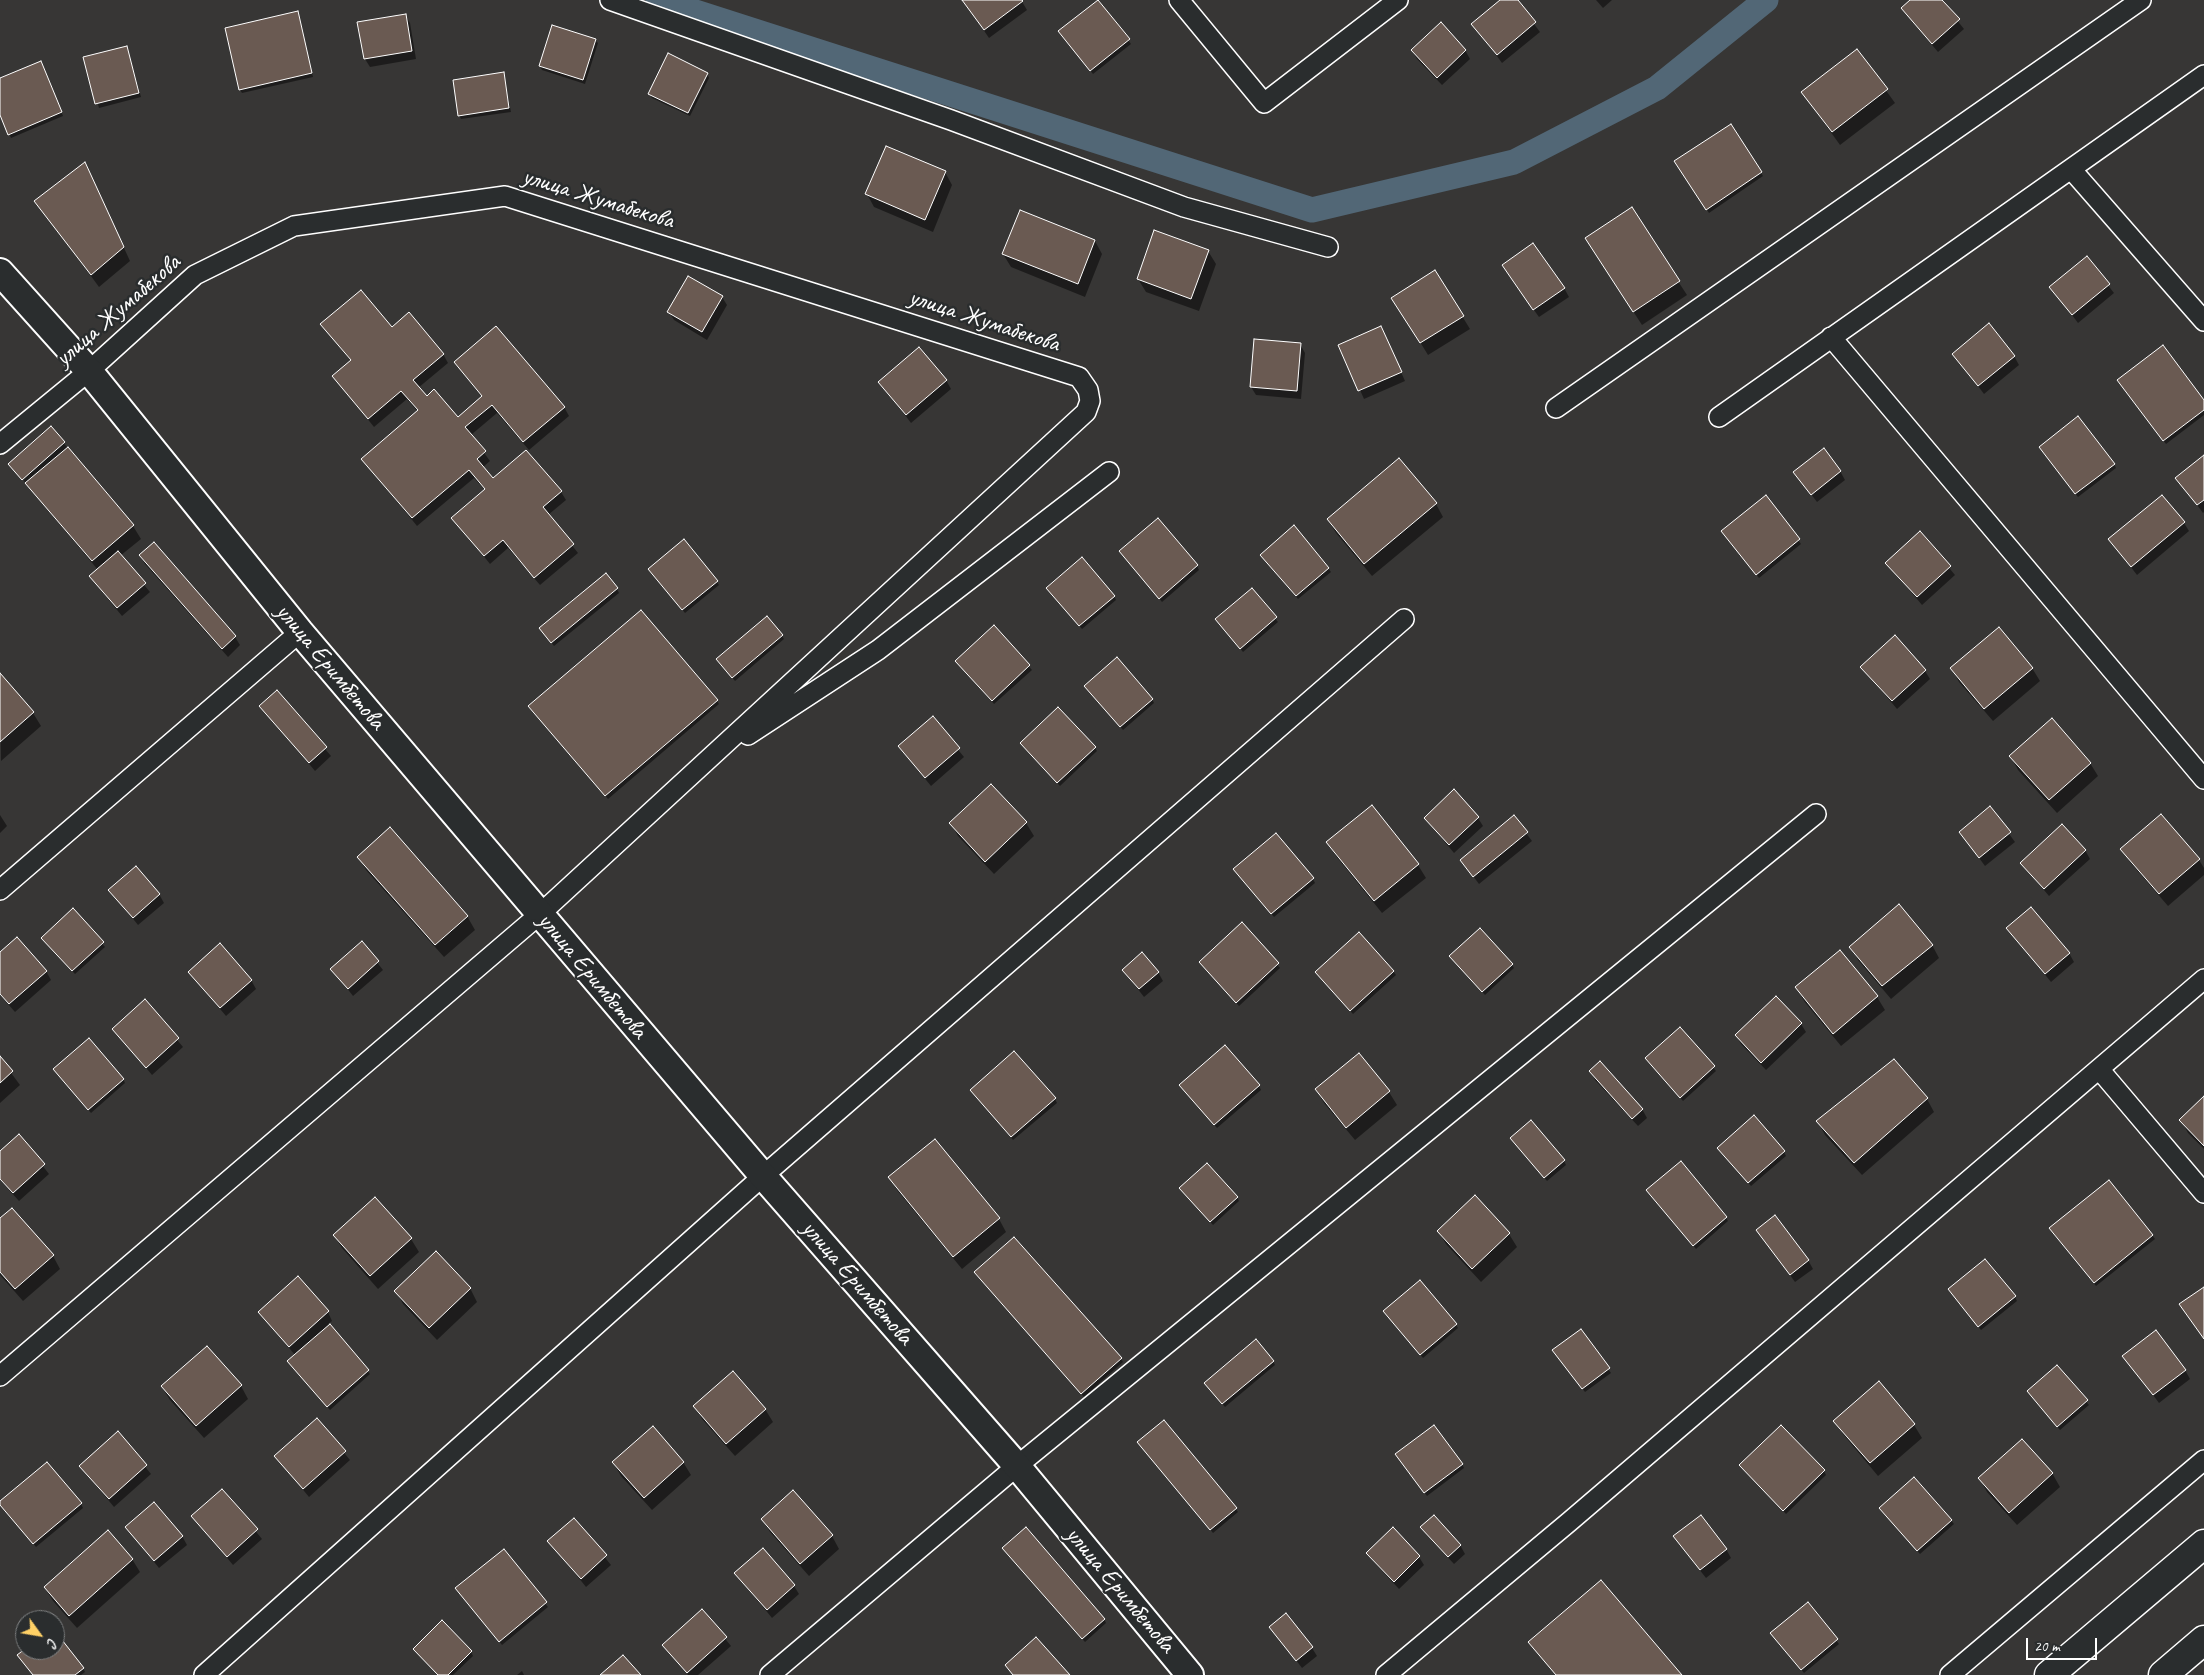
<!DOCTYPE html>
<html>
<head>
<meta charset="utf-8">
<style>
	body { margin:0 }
	#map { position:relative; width:2204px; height:1675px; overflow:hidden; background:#373635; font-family:Caveat,sans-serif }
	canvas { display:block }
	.north { position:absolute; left:15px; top:1610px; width:50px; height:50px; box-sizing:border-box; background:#2a2d2e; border:1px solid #7f8182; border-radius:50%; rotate:122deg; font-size:14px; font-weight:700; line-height:20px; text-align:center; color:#fff }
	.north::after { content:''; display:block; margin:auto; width:18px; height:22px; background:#ffd166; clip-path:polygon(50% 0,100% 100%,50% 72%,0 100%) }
	.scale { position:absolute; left:2026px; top:1638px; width:71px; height:22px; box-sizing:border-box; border:2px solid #fff; border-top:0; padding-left:6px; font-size:15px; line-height:18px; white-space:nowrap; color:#fff; -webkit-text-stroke:4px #2a2d2e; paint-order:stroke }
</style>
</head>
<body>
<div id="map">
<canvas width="2204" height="1675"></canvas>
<div class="north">С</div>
<div class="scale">20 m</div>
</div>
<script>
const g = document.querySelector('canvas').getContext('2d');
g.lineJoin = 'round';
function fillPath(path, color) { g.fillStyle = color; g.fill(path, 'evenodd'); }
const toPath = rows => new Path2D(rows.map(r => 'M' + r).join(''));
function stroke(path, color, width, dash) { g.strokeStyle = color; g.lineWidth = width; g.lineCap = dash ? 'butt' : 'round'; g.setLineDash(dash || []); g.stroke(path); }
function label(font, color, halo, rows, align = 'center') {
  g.font = font + ' Caveat,sans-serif'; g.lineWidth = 5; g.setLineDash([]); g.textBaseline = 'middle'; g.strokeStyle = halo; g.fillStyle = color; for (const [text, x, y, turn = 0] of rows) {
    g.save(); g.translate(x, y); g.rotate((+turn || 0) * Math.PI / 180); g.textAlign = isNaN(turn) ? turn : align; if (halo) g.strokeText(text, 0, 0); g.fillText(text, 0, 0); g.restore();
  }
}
fillPath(toPath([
	[963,0,1021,0,1027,10,989,38],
	[1502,0,1516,0,1540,32,1502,63,1473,24],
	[1596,0,1612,0,1603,8],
	[1912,0,1941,0,1964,29,1938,52,1902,9],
	[1099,1,1131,44,1093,74,1060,31],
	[405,15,410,23,416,59,370,67,365,59],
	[299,16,313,77,242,93,240,90],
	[595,40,598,43,585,84,542,70,540,66],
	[127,47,141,97,99,108,85,58],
	[1465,50,1470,59,1442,85,1417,59,1412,51],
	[1857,50,1895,103,1840,145,1802,92],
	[43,66,63,116,11,138,0,112,0,79],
	[503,73,511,112,461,119,459,115],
	[707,74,709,78,690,116,652,98,649,94],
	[1730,125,1763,176,1709,213,1675,161],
	[85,163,130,261,99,287,36,201],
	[945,172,952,185,933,232,874,207,867,194],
	[1631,209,1687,295,1642,325,1594,251],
	[1020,212,1095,241,1102,254,1085,297,1011,267,1003,254],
	[1208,251,1216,264,1199,311,1146,292,1138,279],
	[2087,258,2114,293,2078,323,2051,287],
	[1508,274,1564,288,1569,297,1539,317],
	[722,297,727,305,707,340,674,320,669,312],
	[1401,311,1462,316,1470,329,1428,355],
	[322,324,392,328,443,354,448,363,418,388,427,398,458,419,482,397,455,363,564,407,569,416,529,450,497,413,471,435,490,461,483,467,493,479,561,492,566,500,548,515,578,553,540,585,508,548,490,564,453,518,485,490,474,478,417,526,363,459,418,412,407,399,374,427,333,376,351,361],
	[1381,327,1405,381,1364,399,1340,345],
	[1300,344,1305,353,1301,399,1256,395,1251,387],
	[1954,354,2014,356,2019,365,1984,394],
	[946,380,951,389,911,423,880,382],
	[2120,384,2204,402,2204,415,2166,444],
	[51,428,133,526,141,539,120,556,150,592,122,616,90,577,98,570,10,464],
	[2042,451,2114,464,2116,468,2078,497],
	[2204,456,2204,512,2203,513,2177,478],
	[1840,471,1845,480,1817,502,1795,473],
	[1766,497,1801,544,1759,578,1725,535],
	[1436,504,1443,517,1372,576,1336,533,1328,520],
	[2184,523,2189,531,2137,575,2110,540],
	[1920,533,1955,575,1922,605,1887,563],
	[153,544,235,637,240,645,228,657,145,564,140,556],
	[1120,551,1197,566,1199,570,1162,602],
	[1264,559,1328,568,1331,572,1298,599],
	[652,573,717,582,719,585,685,613],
	[617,589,619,593,554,646,543,632],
	[1252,590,1278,622,1243,652,1219,623],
	[1050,592,1114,596,1116,600,1082,629],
	[994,627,1032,670,994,704,956,661],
	[782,636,784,639,735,681,720,663],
	[1862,667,1925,671,1930,679,1897,709],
	[2032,668,2040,681,1993,721,1959,682,1952,669],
	[0,675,33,713,41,726,1,761],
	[1086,687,1152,699,1154,703,1123,730],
	[277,692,331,756,315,771,261,706],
	[717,701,719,704,608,799,532,710],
	[932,718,964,757,931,786,899,747],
	[1021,744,1095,748,1097,751,1060,786],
	[2011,757,2090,763,2098,776,2057,813,2018,770],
	[991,786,1026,823,1034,836,994,874,958,836,951,823],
	[1372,807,1418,865,1426,878,1382,913,1336,856,1328,843],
	[1990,808,2015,842,1985,866,1960,832],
	[0,815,7,826,0,833],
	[1514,817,1532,841,1479,884,1461,860],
	[1425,818,1478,818,1483,826,1454,853],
	[2122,849,2199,860,2204,868,2204,875,2168,906,2130,862],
	[2085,850,2090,859,2049,896,2021,863],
	[359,857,467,916,475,930,444,957,366,870],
	[1237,873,1313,879,1315,883,1274,917],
	[110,890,159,894,164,903,138,925],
	[73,910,105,947,75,974,45,942],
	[1242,924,1280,968,1239,1006,1203,966],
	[2008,929,2069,953,2074,962,2051,982],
	[361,942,383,970,353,996,332,969],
	[1932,945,1939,958,1891,999,1858,960,1851,947],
	[0,954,46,971,51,980,15,1012,0,995],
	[1453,960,1512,965,1514,968,1485,995],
	[1123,970,1158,972,1163,981,1144,997],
	[1393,971,1396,975,1353,1014,1316,973],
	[189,972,251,980,256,989,226,1016],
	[1797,988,1877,997,1885,1010,1841,1046,1804,1001],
	[145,1001,183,1047,152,1075,114,1029],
	[1801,1024,1806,1032,1766,1070,1741,1044,1736,1035],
	[1680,1029,1716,1071,1683,1101,1649,1062],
	[1358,1054,1389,1092,1397,1105,1355,1140,1324,1103,1316,1090],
	[0,1058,20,1085,0,1103],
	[1591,1071,1642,1109,1647,1118,1638,1126,1595,1080],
	[57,1073,123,1079,125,1083,91,1113],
	[1259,1086,1261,1090,1217,1128,1183,1089],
	[971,1090,1055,1099,1057,1103,1013,1140],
	[2204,1098,2204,1149,2188,1133,2181,1120],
	[1927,1099,1934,1112,1862,1175,1825,1135,1818,1122],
	[19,1136,49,1174,19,1201,0,1180,0,1153],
	[1514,1142,1564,1161,1566,1165,1547,1181],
	[1721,1152,1784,1152,1786,1156,1751,1186],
	[890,1177,999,1219,1006,1232,962,1269,897,1190],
	[2109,1181,2155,1239,2096,1286,2052,1232],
	[1181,1189,1237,1197,1239,1201,1213,1225],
	[1650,1194,1726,1218,1728,1221,1696,1249],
	[1474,1197,1509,1234,1517,1247,1481,1282,1446,1244,1438,1231],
	[375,1199,411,1239,419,1252,378,1289,342,1248,334,1235],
	[0,1220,53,1256,60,1269,23,1301,0,1275],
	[1758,1231,1808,1260,1813,1269,1795,1282],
	[975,1273,1121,1359,1123,1362,1084,1397],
	[470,1288,477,1302,437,1340,403,1304,396,1291],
	[1949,1290,2015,1297,2017,1301,1981,1330],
	[259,1312,328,1312,332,1321,328,1324,370,1374,330,1410,291,1365,295,1355],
	[1387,1315,1456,1325,1458,1328,1423,1358],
	[1581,1331,1611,1373,1585,1392,1556,1354],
	[2124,1356,2185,1370,2190,1379,2159,1403],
	[1273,1361,1275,1365,1225,1407,1205,1383],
	[2057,1367,2089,1405,2060,1430,2028,1392],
	[1879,1383,1914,1425,1922,1438,1878,1476,1843,1434,1835,1421],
	[241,1386,248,1399,204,1438,170,1400,162,1387],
	[695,1406,765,1409,773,1422,735,1456,702,1419],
	[317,1420,350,1460,309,1497,276,1457],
	[118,1433,151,1474,114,1507,80,1466],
	[1141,1446,1236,1509,1238,1512,1213,1533],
	[1399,1458,1462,1464,1464,1468,1427,1496],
	[613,1462,683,1462,691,1475,652,1510,621,1476],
	[1741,1465,1824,1471,1826,1475,1786,1514],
	[2052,1473,2060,1487,2017,1525,1987,1492,1980,1479],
	[1914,1478,1954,1524,1920,1554,1883,1512],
	[222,1490,262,1539,233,1565,193,1517],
	[0,1503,81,1504,83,1508,36,1547],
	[574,1519,611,1565,586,1587,549,1541],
	[762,1519,832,1536,839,1549,809,1576,770,1532],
	[126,1527,182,1536,187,1545,159,1568],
	[1422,1527,1460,1545,1465,1554,1454,1564,1427,1535],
	[1393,1529,1419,1557,1424,1565,1399,1589,1373,1561,1368,1553],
	[1680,1545,1726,1549,1731,1558,1706,1578],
	[503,1551,548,1607,502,1645,459,1592],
	[1006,1552,1104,1619,1106,1623,1085,1642],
	[132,1559,140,1572,77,1628,53,1601,45,1588],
	[736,1574,794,1586,799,1594,772,1618],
	[1808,1604,1839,1644,1804,1673,1774,1637],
	[702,1610,731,1646,698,1675,688,1675,664,1645],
	[1271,1627,1312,1648,1317,1656,1302,1668],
	[55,1633,83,1668,85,1672,81,1675,34,1675,55,1650],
	[415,1649,471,1652,473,1656,453,1675,438,1675],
	[522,1671,524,1675,517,1675]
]), '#0007');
stroke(toPath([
	[658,0,1312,210,1514,162,1657,88,1766,0]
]), '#526776', 25);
const building = toPath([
	[962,0,1022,0,1023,1,984,30,962,0],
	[1098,0,1130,39,1090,71,1058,31,1098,0],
	[1500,0,1518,0,1536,22,1497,55,1471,24,1500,0],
	[1910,0,1942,0,1960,19,1932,44,1901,8,1910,0],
	[298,11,312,73,239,90,225,28,298,11],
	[406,14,412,51,364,59,357,22,406,14],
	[1441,22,1466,50,1437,78,1411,50,1441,22],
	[552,25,596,39,583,80,539,66,552,25],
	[127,46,139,93,95,104,83,57,127,46],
	[1857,49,1888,89,1832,132,1801,92,1857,49],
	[668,53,708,73,688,113,648,94,668,53],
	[41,61,62,112,8,135,0,115,0,78,41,61],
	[504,72,509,108,458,116,453,80,504,72],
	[1731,124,1762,172,1706,210,1674,161,1731,124],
	[886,146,946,171,925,220,865,194,886,146],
	[85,162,124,247,91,275,34,201,85,162],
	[1632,207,1680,281,1633,312,1585,238,1632,207],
	[1020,210,1095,240,1078,284,1002,254,1020,210],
	[1154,230,1209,250,1191,299,1137,279,1154,230],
	[1533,243,1565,288,1533,310,1502,265,1533,243],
	[2087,256,2110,284,2072,315,2049,287,2087,256],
	[1435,270,1464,316,1420,343,1391,298,1435,270],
	[688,276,723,296,702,332,667,312,688,276],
	[361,290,392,327,409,312,444,354,413,380,427,396,434,389,458,417,482,396,454,362,496,326,565,407,523,442,492,405,465,427,486,451,477,459,493,478,526,450,562,491,543,507,574,544,534,578,503,540,484,556,451,518,485,489,469,470,412,518,361,459,418,410,401,391,368,419,332,376,351,360,320,324,361,290],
	[1989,323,2015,356,1978,386,1952,354,1989,323],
	[1381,326,1402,372,1358,391,1338,345,1381,326],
	[1254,339,1301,343,1297,391,1250,387,1254,339],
	[2163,345,2204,400,2204,410,2163,441,2117,380,2163,345],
	[919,347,947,380,906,415,878,382,919,347],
	[2078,416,2115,464,2075,494,2039,447,2078,416],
	[51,426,65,442,22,480,8,464,51,426],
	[68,447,134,525,92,561,25,483,68,447],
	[1824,448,1841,471,1811,495,1793,472,1824,448],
	[2204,455,2204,500,2197,505,2175,478,2204,455],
	[1399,458,1437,503,1364,564,1327,519,1399,458],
	[1766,495,1800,539,1756,575,1721,531,1766,495],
	[2162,495,2185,522,2131,567,2108,539,2162,495],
	[1158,518,1198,565,1159,599,1119,551,1158,518],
	[1294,525,1329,568,1296,596,1260,555,1294,525],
	[1920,531,1951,566,1917,597,1885,563,1920,531],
	[684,539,718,581,682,610,648,569,684,539],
	[154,542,236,636,222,649,139,555,154,542],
	[118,551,146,583,117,608,89,576,118,551],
	[1082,557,1115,596,1079,626,1046,588,1082,557],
	[606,573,618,588,551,643,539,628,606,573],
	[1252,588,1277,617,1240,649,1215,619,1252,588],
	[641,610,718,700,605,796,528,706,641,610],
	[767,616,783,635,732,678,716,659,767,616],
	[994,625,1030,665,992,701,955,661,994,625],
	[1999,627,2033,668,1984,709,1950,668,1999,627],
	[1895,635,1926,670,1892,701,1860,667,1895,635],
	[1117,657,1153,699,1120,727,1084,686,1117,657],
	[0,673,34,712,0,742,0,673],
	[277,690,327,747,309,763,259,706,277,690],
	[1058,707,1096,747,1057,783,1020,743,1058,707],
	[933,716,960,748,925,778,898,746,933,716],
	[2052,718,2091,763,2049,800,2009,756,2052,718],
	[991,784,1027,822,985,862,949,823,991,784],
	[1454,789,1479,817,1449,845,1424,818,1454,789],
	[1372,805,1419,864,1374,901,1326,842,1372,805],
	[1990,806,2011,832,1979,858,1959,832,1990,806],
	[2161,814,2200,859,2159,894,2120,849,2161,814],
	[1514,815,1528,832,1473,877,1460,860,1514,815],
	[2062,824,2086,850,2044,889,2020,863,2062,824],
	[390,827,468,916,435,945,357,857,390,827],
	[1276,833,1314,878,1271,914,1233,869,1276,833],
	[136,866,160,894,133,918,108,890,136,866],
	[1899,904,1933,945,1882,986,1849,947,1899,904],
	[2031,907,2070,953,2045,974,2006,928,2031,907],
	[73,908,104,942,72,971,41,938,73,908],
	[1242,922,1279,963,1236,1003,1199,962,1242,922],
	[1480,928,1513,964,1482,992,1449,956,1480,928],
	[1359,932,1394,971,1350,1011,1315,972,1359,932],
	[17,937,47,971,9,1004,0,994,0,952,17,937],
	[362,941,379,961,348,989,330,969,362,941],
	[220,943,252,980,220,1008,188,972,220,943],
	[1840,950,1878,996,1833,1034,1795,987,1840,950],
	[1142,952,1159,972,1139,989,1122,970,1142,952],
	[1776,996,1802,1023,1761,1063,1735,1035,1776,996],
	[145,999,179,1038,146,1068,112,1029,145,999],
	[1680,1027,1715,1066,1680,1098,1645,1058,1680,1027],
	[89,1038,124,1079,88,1110,53,1069,89,1038],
	[1225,1045,1260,1085,1214,1125,1179,1085,1225,1045],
	[1014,1051,1056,1098,1011,1137,970,1090,1014,1051],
	[1359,1053,1390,1091,1346,1128,1315,1089,1359,1053],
	[0,1056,13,1071,0,1083,0,1056],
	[1894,1059,1928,1098,1854,1163,1816,1121,1894,1059],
	[1600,1061,1643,1109,1632,1119,1589,1071,1600,1061],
	[2204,1096,2204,1146,2179,1120,2204,1096],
	[1754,1115,1785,1151,1748,1183,1717,1148,1754,1115],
	[1531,1120,1565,1160,1544,1178,1510,1138,1531,1120],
	[19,1134,45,1164,13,1193,0,1179,0,1151,19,1134],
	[935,1139,1000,1218,953,1257,888,1177,935,1139],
	[1681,1161,1727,1217,1693,1246,1646,1190,1681,1161],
	[1207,1163,1238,1197,1210,1222,1179,1188,1207,1163],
	[2109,1180,2153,1235,2094,1283,2049,1228,2109,1180],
	[1475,1195,1510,1233,1472,1269,1437,1231,1475,1195],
	[375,1197,412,1238,370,1276,333,1235,375,1197],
	[12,1208,54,1255,15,1289,0,1272,0,1218,12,1208],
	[1775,1215,1809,1260,1790,1275,1756,1230,1775,1215],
	[1014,1237,1122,1358,1081,1394,974,1272,1014,1237],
	[436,1251,471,1288,429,1328,394,1291,436,1251],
	[1985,1259,2016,1296,1978,1327,1948,1289,1985,1259],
	[298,1276,329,1311,289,1347,258,1312,298,1276],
	[1420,1280,1457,1324,1420,1355,1383,1311,1420,1280],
	[2204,1287,2204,1339,2179,1304,2204,1287],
	[330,1324,369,1370,327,1407,287,1361,330,1324],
	[1581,1329,1610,1368,1582,1389,1552,1350,1581,1329],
	[2156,1330,2186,1370,2153,1395,2122,1356,2156,1330],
	[1256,1339,1274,1361,1222,1404,1204,1383,1256,1339],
	[207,1346,242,1385,196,1426,161,1386,207,1346],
	[2057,1365,2088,1400,2057,1427,2027,1391,2057,1365],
	[733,1371,766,1409,726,1444,693,1406,733,1371],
	[1879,1381,1915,1424,1870,1463,1833,1421,1879,1381],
	[317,1418,346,1451,303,1489,274,1456,317,1418],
	[1164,1420,1237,1508,1210,1530,1137,1442,1164,1420],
	[1434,1425,1463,1464,1424,1493,1395,1454,1434,1425],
	[1781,1425,1825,1470,1783,1511,1739,1465,1781,1425],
	[653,1426,684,1462,644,1498,612,1462,653,1426],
	[118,1431,147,1465,109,1499,79,1466,118,1431],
	[2022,1439,2053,1473,2009,1513,1978,1478,2022,1439],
	[47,1462,82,1503,33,1544,0,1505,0,1501,47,1462],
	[1914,1477,1952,1520,1917,1551,1879,1508,1914,1477],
	[222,1489,258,1529,227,1557,191,1516,222,1489],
	[793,1490,833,1535,800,1564,761,1519,793,1490],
	[154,1502,183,1536,154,1561,125,1527,154,1502],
	[1434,1515,1461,1545,1448,1557,1420,1527,1434,1515],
	[1701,1515,1727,1549,1700,1570,1673,1536,1701,1515],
	[574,1518,607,1555,581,1579,547,1541,574,1518],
	[1026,1527,1105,1619,1082,1639,1002,1548,1026,1527],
	[1393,1527,1420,1556,1394,1582,1366,1553,1393,1527],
	[108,1530,133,1559,69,1616,44,1587,108,1530],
	[763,1548,795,1585,767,1610,734,1573,763,1548],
	[504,1549,547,1602,499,1642,455,1588,504,1549],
	[1601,1580,1682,1675,1556,1675,1528,1642,1601,1580],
	[1808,1602,1838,1639,1801,1670,1770,1633,1808,1602],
	[702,1609,727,1637,687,1673,662,1645,702,1609],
	[1286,1613,1313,1647,1296,1661,1269,1627,1286,1613],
	[442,1620,472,1651,448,1675,438,1675,413,1649,442,1620],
	[55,1631,84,1668,75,1675,33,1675,17,1655,25,1649,55,1650,55,1631],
	[1036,1637,1070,1675,1013,1675,1005,1665,1036,1637],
	[623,1655,641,1675,600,1675,623,1655]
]);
fillPath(building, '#6a5a52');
stroke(building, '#fff', 1);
const street = toPath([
	[610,0,951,120,1184,207,1328,247],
	[1179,0,1264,103,1398,0],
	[2071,169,2204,321],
	[1831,337,2204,779],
	[1556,408,2141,0],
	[1719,417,2204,75],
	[0,444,89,371,195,275,294,226,505,196,1079,377,1088,390,1090,401,1086,412,540,914,0,1376],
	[748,735,878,650,1109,472],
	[0,890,300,632],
	[2099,1069,2204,1193],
	[204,1675,763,1176,1404,619],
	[770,1675,1017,1466,1816,814],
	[1386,1675,1569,1522,2204,979],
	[1950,1675,2204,1460]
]);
const secondary = toPath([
	[0,272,89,371,300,632,763,1176,1017,1466,1190,1675]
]);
const primary = toPath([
	[2049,1675,2204,1544],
	[2163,1675,2204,1640]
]);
stroke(street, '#fff', 22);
stroke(secondary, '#fff', 30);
stroke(primary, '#fff', 31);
stroke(street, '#2a2d2e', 19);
stroke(secondary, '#2a2d2e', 26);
stroke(primary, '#2a2d2e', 28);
label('25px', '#fff', '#2a2d2e', [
	["улица Жумабекова",598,199,17],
	["улица Жумабекова",118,311,-41],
	["улица Жумабекова",984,321,18],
	["улица Еримбетова",330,667,50],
	["улица Еримбетова",592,976,50],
	["улица Еримбетова",857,1283,49],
	["улица Еримбетова",1120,1590,50]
]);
</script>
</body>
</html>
